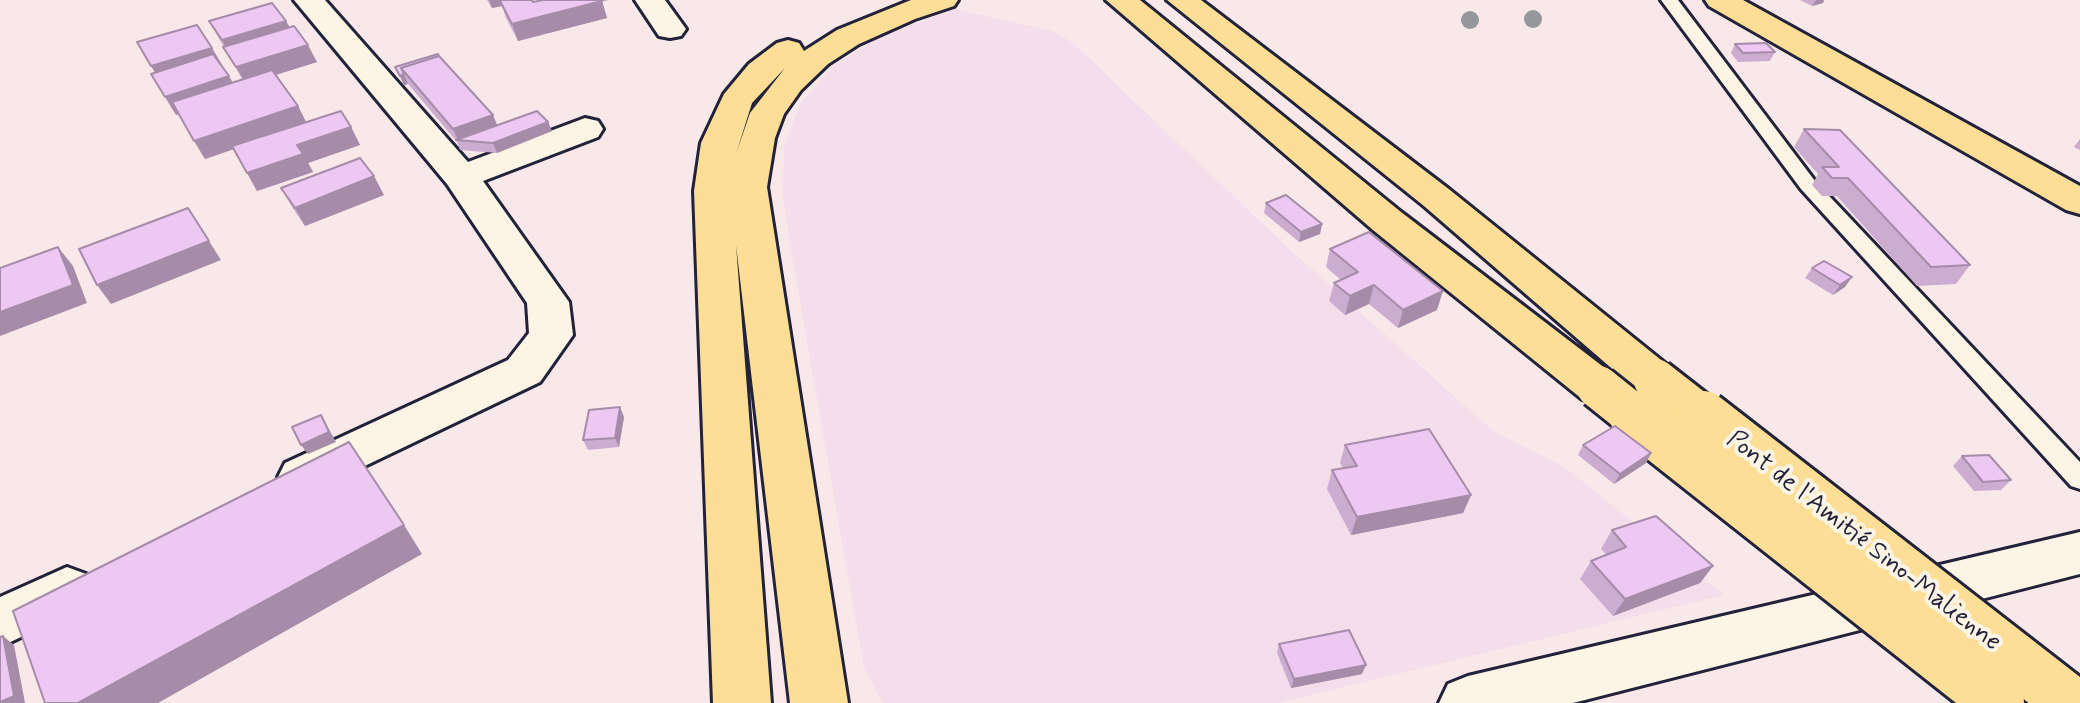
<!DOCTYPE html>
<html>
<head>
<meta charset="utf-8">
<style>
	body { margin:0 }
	canvas { display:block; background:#f8e8e9 }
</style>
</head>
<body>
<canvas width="2080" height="703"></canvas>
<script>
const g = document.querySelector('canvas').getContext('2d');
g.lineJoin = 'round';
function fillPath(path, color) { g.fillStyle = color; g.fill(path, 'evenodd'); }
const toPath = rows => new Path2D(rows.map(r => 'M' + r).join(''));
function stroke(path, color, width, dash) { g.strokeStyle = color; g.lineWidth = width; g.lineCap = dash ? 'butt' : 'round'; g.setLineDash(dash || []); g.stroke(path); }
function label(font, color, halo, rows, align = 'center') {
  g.font = font + ' Mynerve,sans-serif'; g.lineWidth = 8; g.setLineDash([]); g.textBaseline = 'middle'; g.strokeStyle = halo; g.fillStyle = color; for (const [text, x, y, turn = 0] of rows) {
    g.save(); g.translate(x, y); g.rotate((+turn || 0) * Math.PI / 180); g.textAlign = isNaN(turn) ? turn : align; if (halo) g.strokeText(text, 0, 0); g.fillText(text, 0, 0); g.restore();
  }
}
fillPath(toPath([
	[954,9,1053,31,1073,43,1285,245,1492,430,1566,468,1724,595,1278,703,883,703,864,668,791,250,783,196,784,148,799,105,832,67,879,37]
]), '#f5deec');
const service = toPath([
	[1661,0,1678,0,1815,181,2080,462,2080,489,2071,486,1801,189,1661,0]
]);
const minor = toPath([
	[294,0,325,0,468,162,585,118,598,121,603,129,598,137,483,181,569,302,573,335,540,382,302,496,285,491,278,477,285,463,508,360,529,333,527,303,447,184,294,0],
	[635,0,665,0,686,29,681,36,670,38,659,36,635,0],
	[67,567,86,574,94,590,86,606,0,647,0,597,67,567]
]);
const tertiary = toPath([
	[2080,532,2080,574,1573,703,1439,703,1448,684,1468,676,2080,532]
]);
const primary = toPath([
	[911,0,958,0,954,6,915,19,859,44,828,64,801,90,784,114,775,138,767,187,848,703,790,703,736,245,771,703,713,703,694,191,701,143,724,94,749,64,777,43,788,40,799,43,804,51,837,30,911,0],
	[785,68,750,113,736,154,752,103,785,68],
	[1106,0,1140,0,1401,212,1614,375,1621,387,1614,399,1598,404,1582,399,1373,230,1106,0],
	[1167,0,1201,0,1450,190,1671,368,1678,380,1671,392,1655,396,1639,392,1424,206,1167,0],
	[1705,0,1743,0,2080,186,2080,214,2066,210,1709,6,1705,0]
]);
stroke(service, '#22223b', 6);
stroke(minor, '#22223b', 6);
stroke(tertiary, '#22223b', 6);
stroke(primary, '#22223b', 6);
fillPath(service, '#fcf5e5');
fillPath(minor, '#fcf5e5');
fillPath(tertiary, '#fcf5e5');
fillPath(primary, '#fcde96');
const primaryBridgeFar1 = toPath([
	[1655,380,1705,419],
	[1598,387,1638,419]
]);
const primaryBridge = toPath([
	[1636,417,1998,703],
	[1703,417,2071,703]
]);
stroke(primaryBridgeFar1, '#22223b', 48, []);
stroke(primaryBridge, '#22223b', 58, []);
stroke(primaryBridgeFar1, '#fcde96', 42);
stroke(primaryBridge, '#fcde96', 52);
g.fillStyle = '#95979a';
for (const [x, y] of [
	[1533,19],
	[1470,20]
]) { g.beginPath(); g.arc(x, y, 9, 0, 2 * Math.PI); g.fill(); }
fillPath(toPath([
	[487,0,532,0,533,2,543,0,608,0,602,1,607,18,518,41,506,18,502,6,492,8],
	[1800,0,1824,0,1823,3,1812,6],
	[209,21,286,21,290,27,317,62,276,75,298,106,306,122,351,127,360,145,308,163,313,172,257,191,234,149,205,159,179,114,176,115,212,48,232,82,242,79],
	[1735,44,1775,52,1770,61,1738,62,1731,53],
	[438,54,497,126,552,131,497,153,460,150,457,142,408,84,404,85,395,67],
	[1804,129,1970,265,1956,284,1917,286,1837,196,1822,196,1812,185,1818,174,1794,147],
	[2080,139,2080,150,2074,147],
	[281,188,384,195,305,226,292,207],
	[1266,203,1322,224,1320,234,1299,242,1264,213],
	[1330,249,1437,310,1398,328,1369,304,1345,315,1329,301,1334,283,1341,280,1326,267],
	[1812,268,1845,287,1833,295,1805,278],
	[624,417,619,447,588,450,583,440],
	[1345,445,1471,495,1463,513,1351,535,1327,489,1332,470,1343,468,1340,463],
	[1583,445,1651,453,1646,463,1614,484,1578,455],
	[1962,456,2011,480,2001,490,1974,491,1953,466],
	[1612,530,1713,566,1700,583,1613,616,1580,579,1591,561,1607,555,1601,549],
	[1279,644,1362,674,1291,688,1277,653]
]), '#ccacd0');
fillPath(toPath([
	[489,0,525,0,500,1,502,6,492,8],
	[587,0,608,0,602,1,607,18,518,41,512,24],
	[1816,0,1824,0,1823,3,1812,6],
	[286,21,295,38,231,58,222,40],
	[308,45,317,62,246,84,236,67],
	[212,48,222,65,162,84,151,66],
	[404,74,408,84,404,85,400,76],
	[229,76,239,94,176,115,165,97],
	[298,106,307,124,205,159,194,141],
	[493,115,500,132,458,140,453,129],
	[548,122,552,131,497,153,493,143],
	[351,127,360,145,308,163,313,172,257,191,247,173,297,145],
	[374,176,384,195,305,226,295,208],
	[188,208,221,260,111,304,97,285],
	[1322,224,1320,234,1299,242,1301,232],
	[58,247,73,266,87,303,0,336,0,312],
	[1852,277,1845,287,1833,295,1840,285],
	[1374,285,1369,304,1345,315,1350,296],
	[1443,291,1437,310,1398,328,1403,310],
	[620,407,624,417,619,447,615,438],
	[321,415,336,442,308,454,301,445],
	[1651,453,1646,463,1614,484,1620,474],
	[1471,495,1463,513,1351,535,1357,517],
	[404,525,422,554,158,703,78,703],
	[1713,566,1700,583,1613,616,1625,599],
	[3,636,14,645,25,703,0,703],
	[1366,665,1362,674,1291,688,1294,679]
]), '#a68ca9');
const building = toPath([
	[502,0,532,0,533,2,543,0,601,0,602,1,512,24,500,1,502,0],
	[272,3,286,21,222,40,209,21,272,3],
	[197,25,212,48,151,66,137,42,197,25],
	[294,26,308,45,236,67,223,47,294,26],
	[1766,43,1775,52,1743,53,1735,44,1766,43],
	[213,54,229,76,165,97,151,74,213,54],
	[438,54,439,56,401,68,404,74,400,76,395,67,438,54],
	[439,56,493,115,453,129,401,68,439,56],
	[272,70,298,106,194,141,172,102,272,70],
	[341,111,351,127,297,145,303,154,247,173,232,146,341,111],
	[537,111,548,122,493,143,456,140,537,111],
	[1804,129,1840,130,1970,265,1931,267,1848,178,1832,178,1822,167,1839,167,1804,129],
	[360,158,374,176,295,208,281,188,360,158],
	[1286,195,1322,224,1301,232,1266,203,1286,195],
	[188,208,209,241,97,285,79,249,188,208],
	[1369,232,1443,291,1403,310,1374,285,1350,296,1334,283,1358,272,1330,249,1369,232],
	[58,247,73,285,0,312,0,268,58,247],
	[1824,261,1852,277,1840,285,1812,268,1824,261],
	[620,407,615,438,583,440,589,410,620,407],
	[321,415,329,432,301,445,292,427,321,415],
	[1615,426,1651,453,1620,474,1583,445,1615,426],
	[1429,429,1471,495,1357,517,1332,470,1357,466,1345,445,1429,429],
	[349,442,404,525,78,703,45,703,13,611,349,442],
	[1989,455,2011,480,1983,482,1962,456,1989,455],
	[1656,516,1713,566,1625,599,1591,561,1626,547,1612,530,1656,516],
	[1349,630,1366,665,1294,679,1279,644,1349,630],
	[3,636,14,696,0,702,0,637,3,636]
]);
fillPath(building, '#edc8f2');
stroke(building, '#a68ca9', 2);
label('26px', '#22223b', '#fcf5e5', [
	["Pont de l'Amitié Sino-Malienne",1863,542,38]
]);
</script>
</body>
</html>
